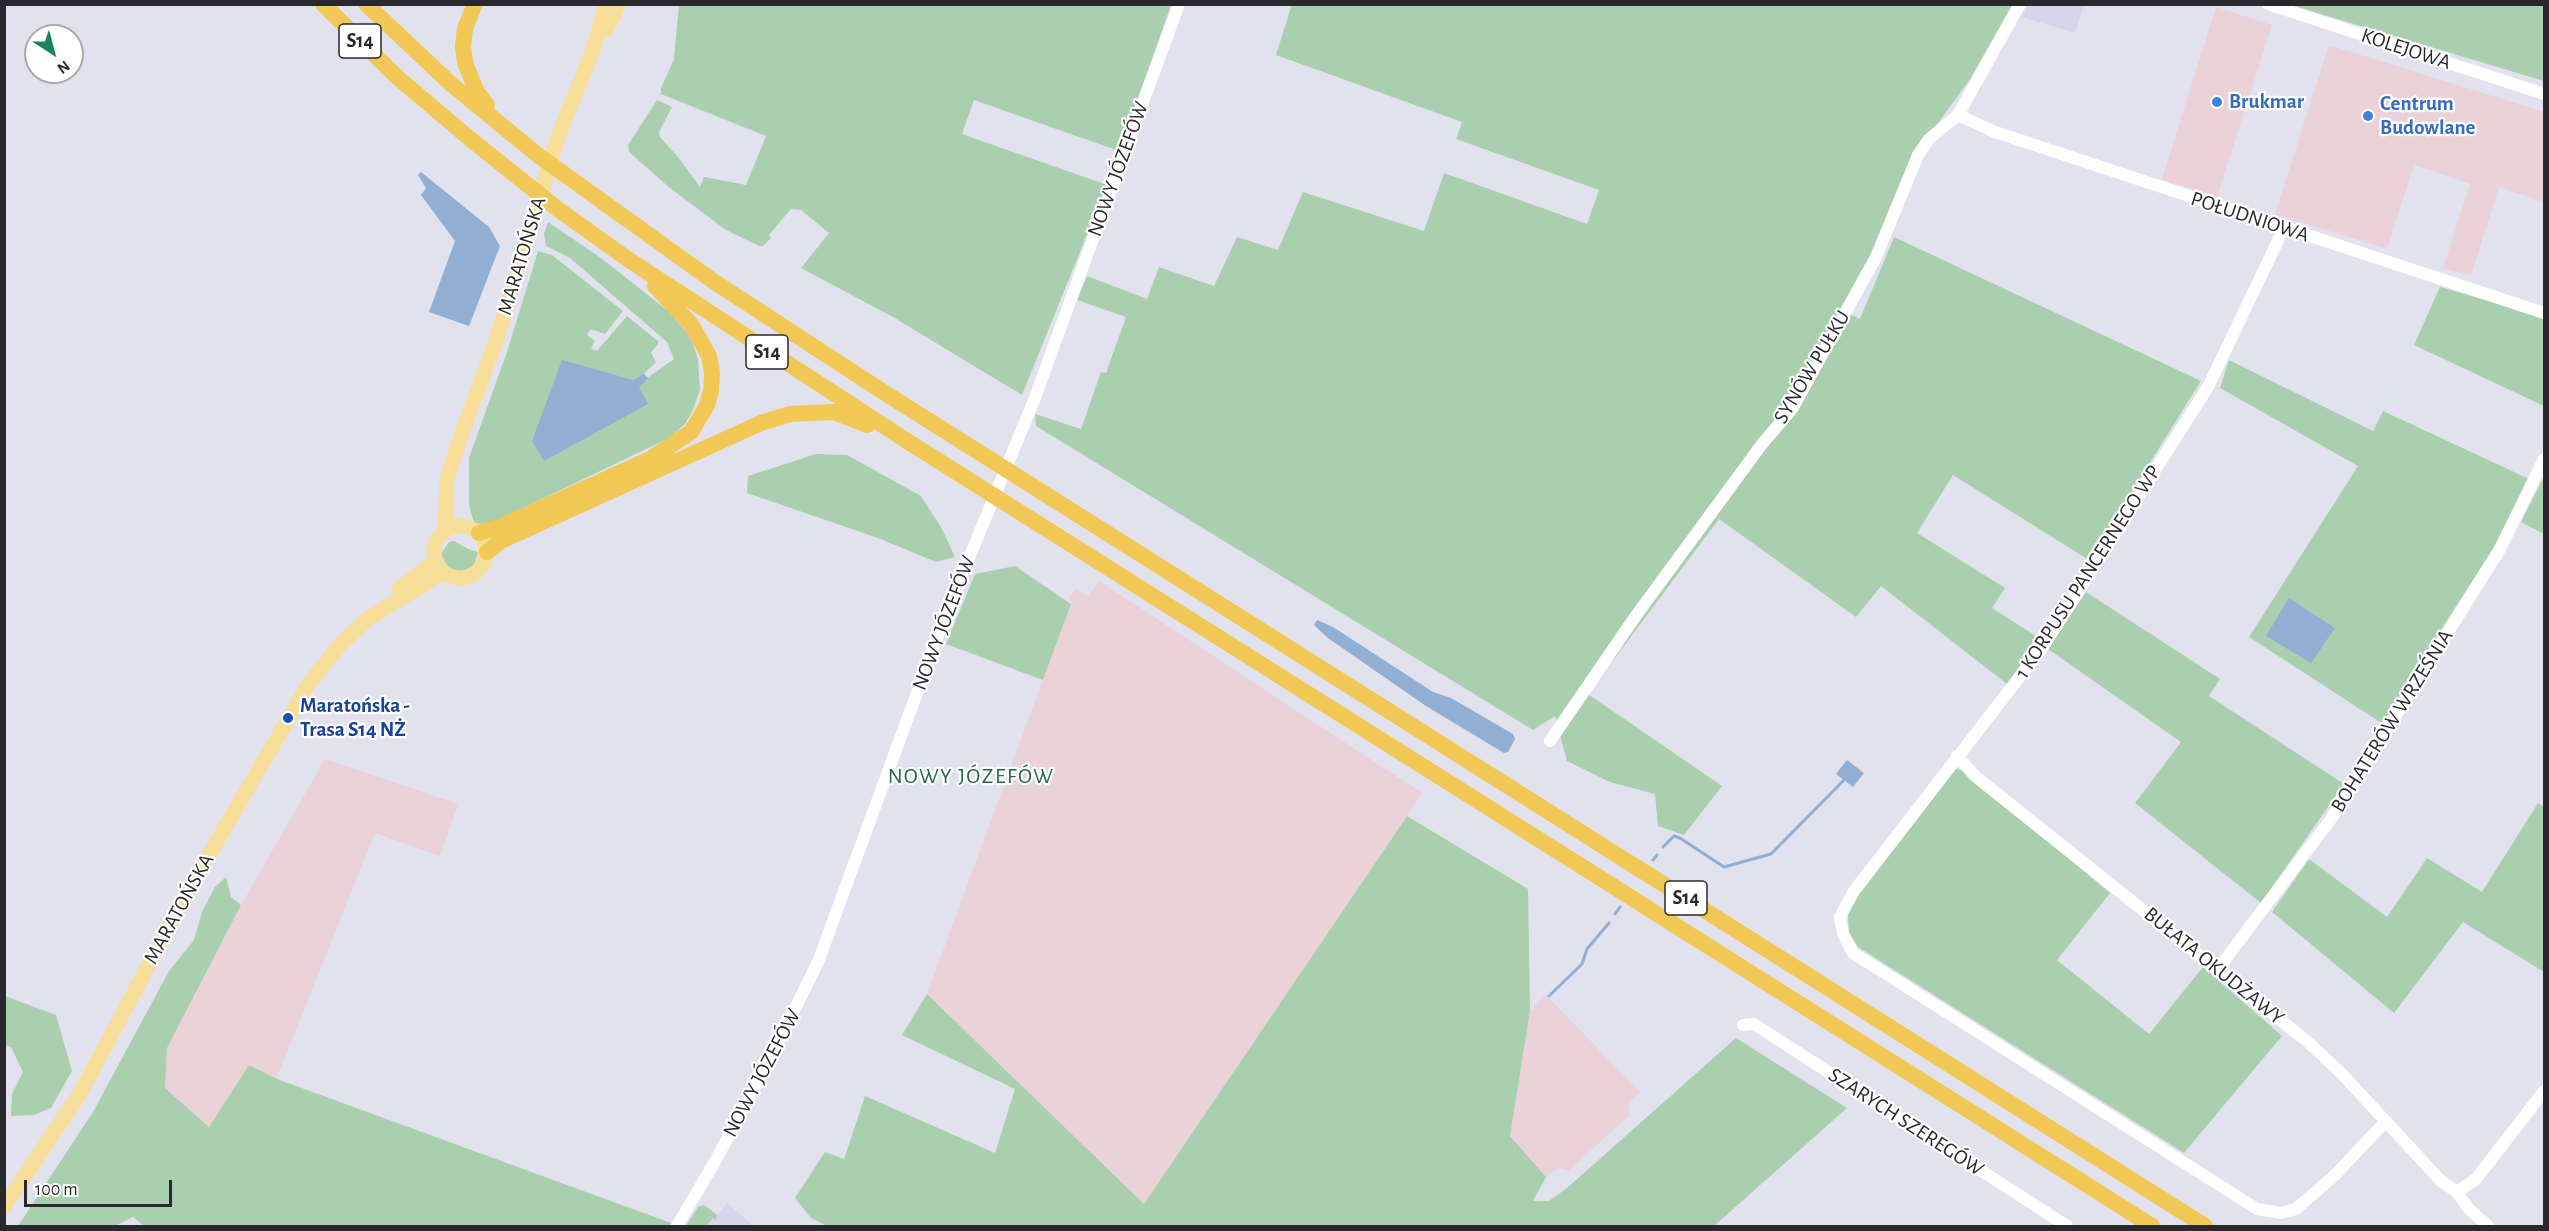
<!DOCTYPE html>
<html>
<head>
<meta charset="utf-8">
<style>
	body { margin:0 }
	#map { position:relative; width:2549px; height:1231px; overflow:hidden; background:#e1e2ee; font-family:"Alegreya Sans",sans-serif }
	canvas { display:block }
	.frame { position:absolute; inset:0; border:6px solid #28282d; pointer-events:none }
	.north { position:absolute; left:24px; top:24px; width:60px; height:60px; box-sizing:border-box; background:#fff; border:2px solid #a9a9ab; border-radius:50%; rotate:144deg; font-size:16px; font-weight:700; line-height:24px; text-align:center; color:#28282d }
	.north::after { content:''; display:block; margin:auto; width:21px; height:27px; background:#1a8460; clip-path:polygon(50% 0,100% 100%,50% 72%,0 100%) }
	.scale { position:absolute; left:24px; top:1180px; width:148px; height:27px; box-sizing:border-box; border:3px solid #28282d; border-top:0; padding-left:8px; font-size:18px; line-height:21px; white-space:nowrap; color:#28282d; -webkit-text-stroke:4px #fff; paint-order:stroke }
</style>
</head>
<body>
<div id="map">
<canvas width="2549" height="1231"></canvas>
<div class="frame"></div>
<div class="north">N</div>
<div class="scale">100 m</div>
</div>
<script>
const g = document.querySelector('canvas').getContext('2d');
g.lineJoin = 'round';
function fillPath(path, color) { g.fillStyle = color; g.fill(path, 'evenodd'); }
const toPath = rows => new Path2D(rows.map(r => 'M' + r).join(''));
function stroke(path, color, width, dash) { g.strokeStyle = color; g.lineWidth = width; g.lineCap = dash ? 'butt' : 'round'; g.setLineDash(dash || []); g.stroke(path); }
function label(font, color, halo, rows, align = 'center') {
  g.font = font + ' "Alegreya Sans",sans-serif'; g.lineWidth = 4.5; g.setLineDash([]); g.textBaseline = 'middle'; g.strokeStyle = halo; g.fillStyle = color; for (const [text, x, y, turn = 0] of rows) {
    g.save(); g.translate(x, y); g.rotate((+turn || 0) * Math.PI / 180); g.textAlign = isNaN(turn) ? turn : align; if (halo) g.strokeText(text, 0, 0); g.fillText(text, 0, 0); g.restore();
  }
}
fillPath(toPath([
	[2028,5,2028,4,2084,5,2075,33,2022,17],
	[727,1203,754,1226,691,1226,708,1207,717,1215]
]), '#d5d6ea');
fillPath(toPath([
	[2216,7,2272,25,2217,197,2162,179],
	[2329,45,2544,112,2544,202,2499,187,2471,276,2443,268,2470,184,2414,165,2387,249,2275,214],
	[1099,581,1422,793,1144,1204,927,994,1071,604,1069,597,1076,589,1088,596],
	[325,759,458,804,440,856,375,833,276,1079,249,1065,210,1127,165,1088,167,1047,241,905],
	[1546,995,1640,1092,1628,1103,1630,1115,1568,1171,1559,1168,1546,1177,1510,1136,1530,1011]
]), '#ebd2d9');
fillPath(toPath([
	[1292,4,2012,5,1970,79,1938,123,1916,149,1870,258,1841,310,1860,319,1894,237,2201,381,2089,560,1953,475,1917,533,2005,588,1992,608,2039,638,2007,684,1881,586,1856,617,1719,519,1588,694,1722,786,1684,835,1658,826,1655,794,1610,782,1567,761,1555,716,1533,730,1036,426,1035,414,1081,429,1101,372,1106,373,1126,317,1077,300,1087,276,1147,299,1159,267,1214,286,1237,237,1278,250,1303,192,1424,231,1444,173,1587,224,1599,190,1456,139,1462,122,1276,55],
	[679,5,1171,5,1119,151,974,100,962,134,1107,185,1022,395,893,317,801,268,829,233,801,210,791,209,769,235,771,238,763,246,759,246,726,230,670,188,629,152,628,145,657,100,672,107,659,132,660,137,678,157,700,187,704,177,746,185,766,136,661,94,661,88,674,59],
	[2291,5,2544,5,2544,81],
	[548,222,601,258,668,311,690,336,698,359,700,390,692,412,685,424,669,438,488,525,474,523,469,505,469,458,507,352,538,251,552,255,623,311,605,334,591,329,587,335,595,341,591,349,597,351,627,316,659,342,651,353,656,362,644,374,647,378,674,359,667,342,570,258,546,246,544,234],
	[2440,287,2544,317,2544,406,2414,345],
	[2229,360,2373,431,2383,411,2529,479,2494,547,2404,687,2383,724,2249,637,2358,466,2220,388],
	[816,454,847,455,921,496,942,529,955,557,936,562,878,538,747,493,748,476],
	[2544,477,2544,534,2521,522],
	[454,541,468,549,478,552,474,566,462,572,455,572,448,568,441,554,449,542],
	[1015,566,1071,604,1043,680,946,644,975,574],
	[2086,592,2220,679,2209,696,2344,784,2261,903,2135,803,2181,742,2048,649],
	[1958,769,1964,771,2110,893,2057,960,2149,1034,2203,967,2282,1036,2184,1153,1858,947,1849,932,1848,915,1857,892,1949,770],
	[2538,803,2544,807,2544,972,2463,922,2394,1013,2272,912,2309,859,2387,917,2427,858,2482,892],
	[1407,816,1528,889,1530,1011,1510,1136,1546,1177,1533,1201,1549,1201,1567,1188,1736,1038,1847,1108,1714,1226,827,1226,811,1218,795,1198,825,1152,844,1159,865,1096,995,1153,1015,1089,902,1035,927,994,1144,1204],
	[226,877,231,897,241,905,167,1048,165,1088,209,1127,249,1065,277,1079,671,1223,669,1226,144,1226,133,1217,115,1226,18,1226,93,1112,169,971,194,940,202,912,215,887],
	[5,996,56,1015,72,1071,51,1108,34,1115,11,1116,12,1094,23,1072,11,1047,5,1045],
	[704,1205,717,1215,716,1221,713,1218,706,1226,686,1226,698,1207]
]), '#a9cfae');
fillPath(toPath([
	[421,172,489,227,500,246,469,326,429,312,455,241,421,195,426,188,418,175],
	[562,360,633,380,644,374,648,378,639,387,648,404,544,461,532,441],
	[2289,598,2335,628,2311,663,2266,636],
	[1317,620,1333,627,1433,692,1451,698,1513,734,1515,739,1508,752,1504,753,1426,706,1328,638,1314,625],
	[1847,760,1864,773,1853,787,1836,774]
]), '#91aed3');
stroke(toPath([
	[1663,847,1674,836,1680,838,1724,867,1771,854,1844,780],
	[1653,860,1657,855],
	[1615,914,1620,907],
	[1549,996,1582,964,1587,949,1609,923]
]), '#91aed3', 3);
stroke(toPath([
	[2268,4,2544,94],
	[1958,115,1995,132,2544,313],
	[2284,228,2208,387,2042,648,1854,891,1840,917,1843,934,1853,953,2257,1209,2281,1213,2296,1209,2335,1175,2385,1122],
	[1550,741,1635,617,1762,444,1792,409,1876,257,1918,155,1929,139,1958,115,2020,4],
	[1957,756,1975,776,2308,1042,2342,1074,2441,1181,2457,1192,2469,1209,2488,1226],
	[2218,969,2331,819,2500,549,2544,459],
	[1743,1025,1754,1024,2067,1226],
	[2457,1192,2476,1179,2544,1091],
	[677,1226,717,1158,780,1039,818,962,946,614,1034,400,1179,4]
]), '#fff', 12);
stroke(toPath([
	[606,30,619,4],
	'434 552a26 26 0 1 1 52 0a26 26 0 1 1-52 0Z',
	[445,531,447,480,459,441,497,338,558,137,593,50,606,4],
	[399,589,423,571,435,559],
	[4,1207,81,1092,188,891,308,685,339,646,366,620,437,576,445,574]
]), '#f7de99', 15);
stroke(toPath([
	[323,4,397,77,469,138,559,210,629,260,907,441,2152,1226],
	[366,4,451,84,539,156,713,281,885,393,2205,1226],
	[475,4,465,28,463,46,465,63,477,92,487,105],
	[479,533,502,526,650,459,691,432,707,405,711,391,712,373,709,356,691,324,655,286],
	[487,552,501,541,761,423,790,414,834,412,867,425]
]), '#f1c855', 16);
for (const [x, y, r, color] of [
	[2217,102,6,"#3f7fe0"],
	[2368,116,6,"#3f7fe0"],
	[288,718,6,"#1a4fb4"]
]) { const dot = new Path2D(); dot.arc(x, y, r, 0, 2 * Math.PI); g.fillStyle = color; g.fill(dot); stroke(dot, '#fff', 2); }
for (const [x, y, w] of [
	[360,41,42],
	[767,352,42],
	[1686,898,42]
]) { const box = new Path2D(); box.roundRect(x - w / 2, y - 17, w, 34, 4.5); g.fillStyle = '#fff'; g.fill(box); stroke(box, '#28282d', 1.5); }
label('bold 20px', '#28282d', null, [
	["S14",360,41],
	["S14",767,352],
	["S14",1686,898]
]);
label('21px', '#28282d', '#fff', [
	["KOLEJOWA",2406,49,18],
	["NOWY JÓZEFÓW",1118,169,-70],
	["POŁUDNIOWA",2250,217,18],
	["MARATOŃSKA",522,256,-73],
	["SYNÓW PUŁKU",1812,367,-59],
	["1 KORPUSU PANCERNEGO WP",2088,572,-57],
	["NOWY JÓZEFÓW",944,623,-69],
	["BOHATERÓW WRZEŚNIA",2392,721,-58],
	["MARATOŃSKA",179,909,-61],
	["BUŁATA OKUDŻAWY",2214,966,39],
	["NOWY JÓZEFÓW",762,1073,-62],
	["SZARYCH SZEREGÓW",1906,1122,33]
]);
label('bold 21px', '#366cbe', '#fff', [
	["Brukmar",2229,102],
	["Centrum",2380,104],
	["Budowlane",2380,128]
], 'left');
label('bold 21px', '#164399', '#fff', [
	["Maratońska -",300,706],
	["Trasa S14 NŻ",300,730]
], 'left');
g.letterSpacing = '1.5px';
label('22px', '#22664c', '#fff', [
	["NOWY JÓZEFÓW",971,776]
]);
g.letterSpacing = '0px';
</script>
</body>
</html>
